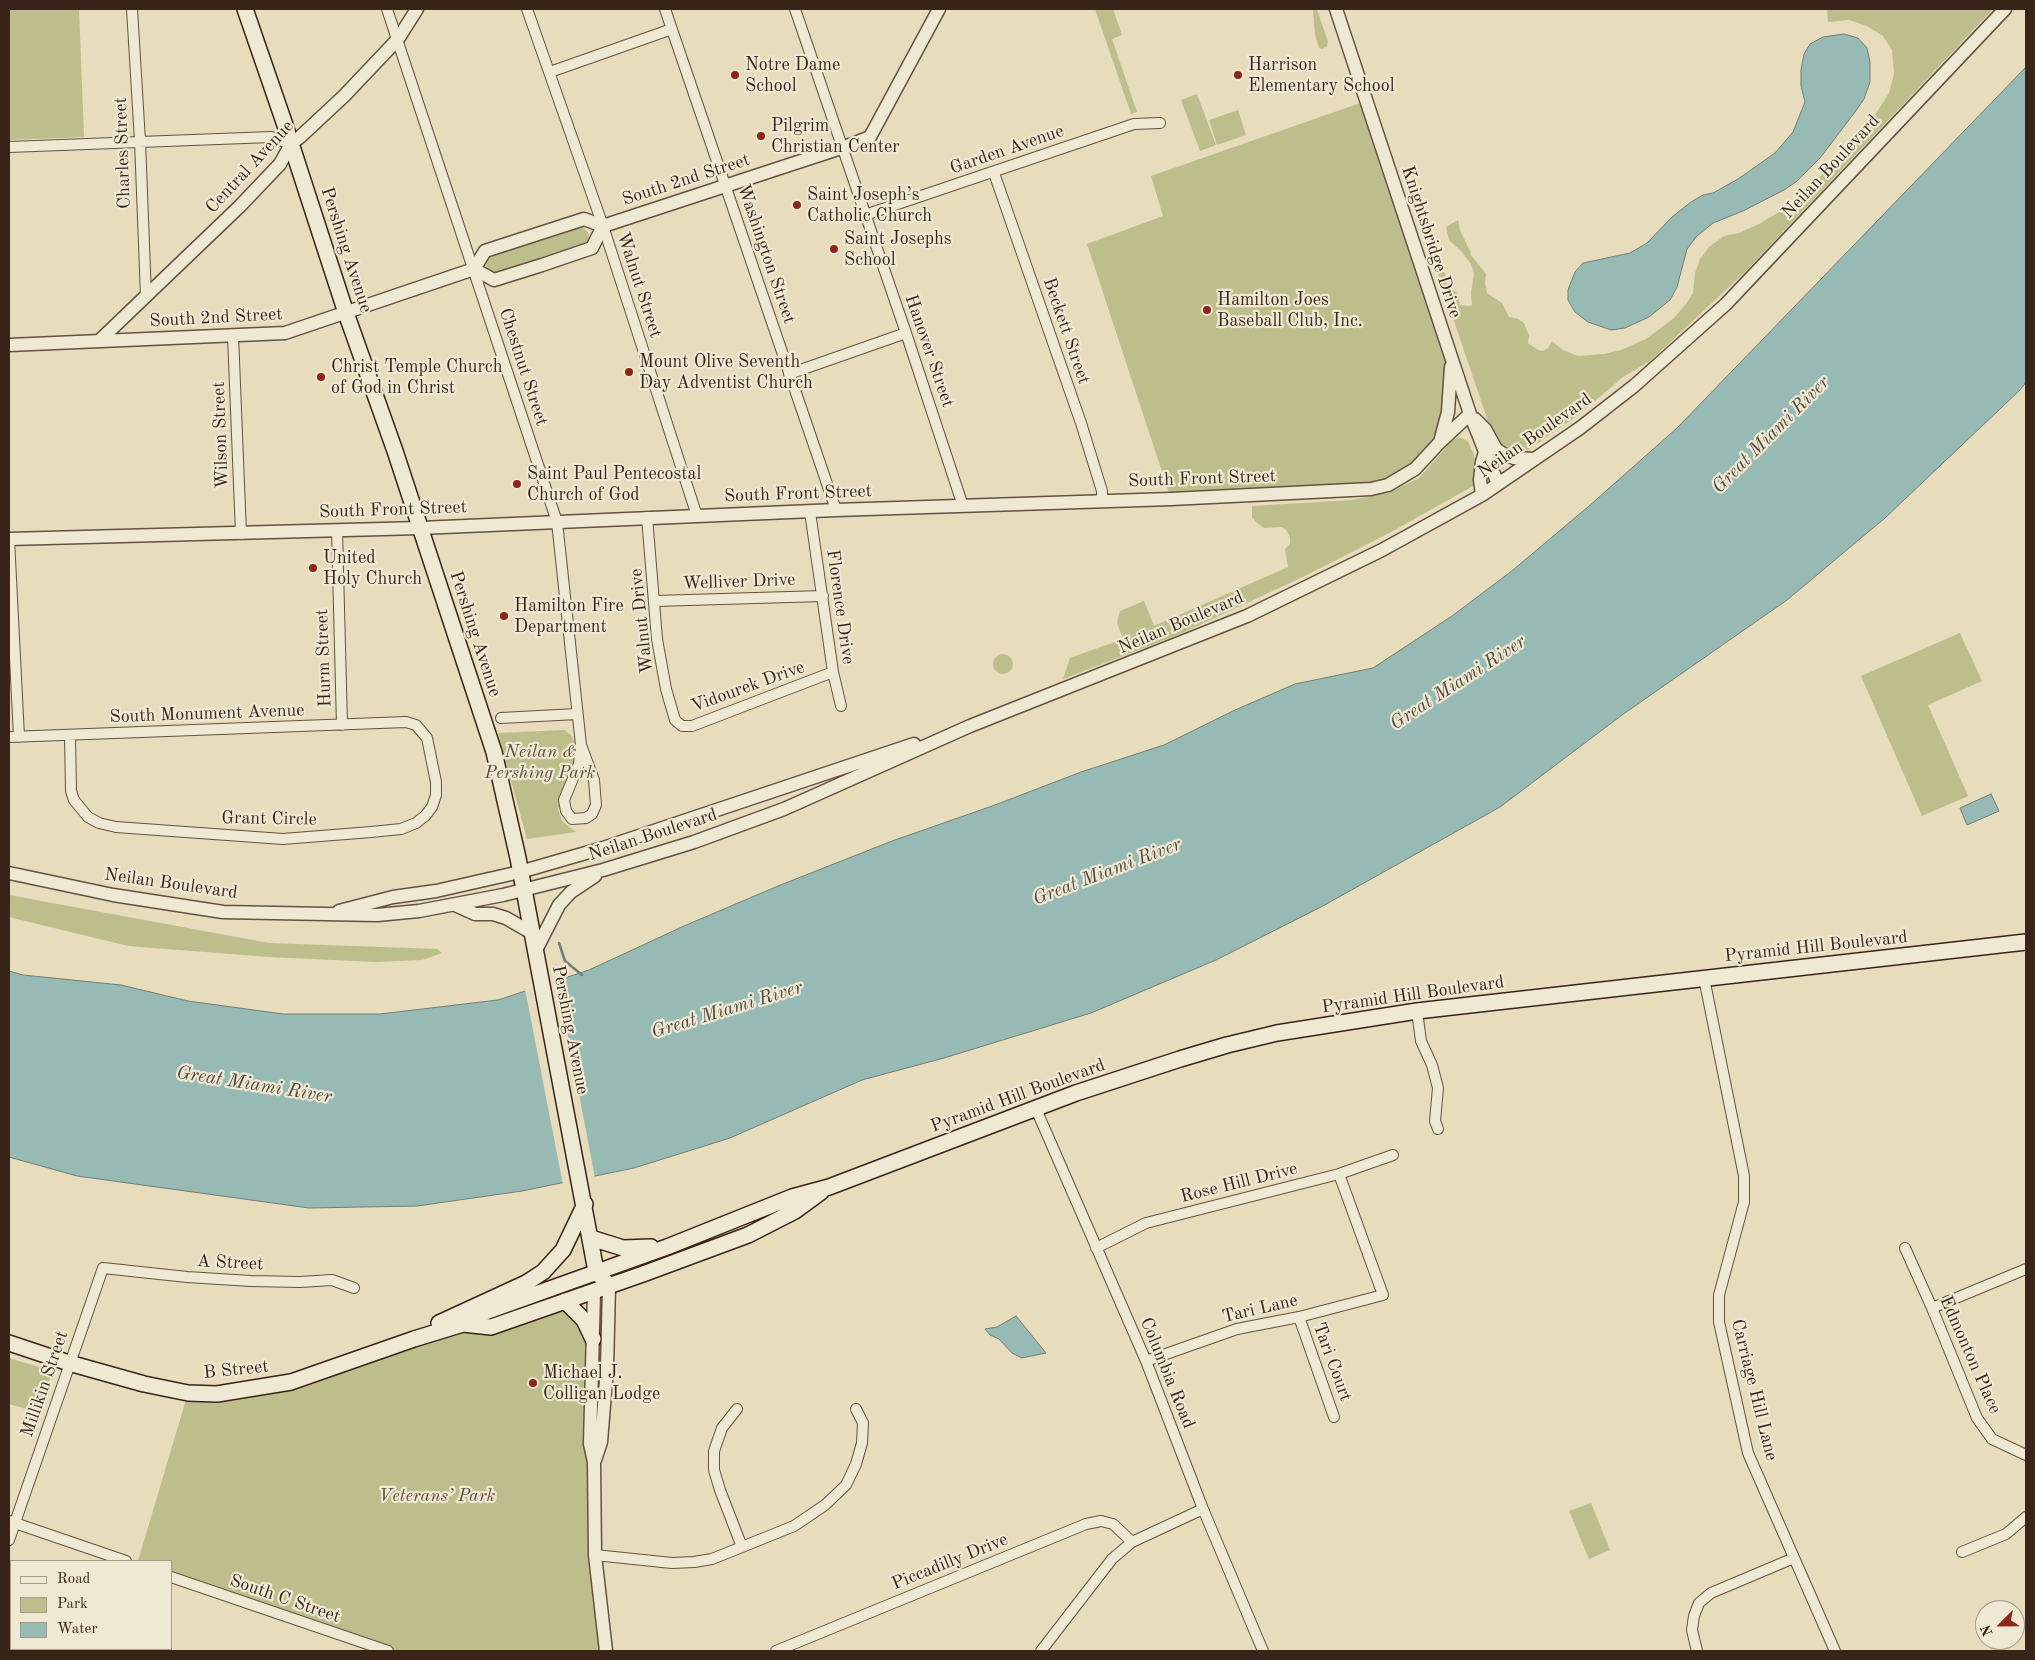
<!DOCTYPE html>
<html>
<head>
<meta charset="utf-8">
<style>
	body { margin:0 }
	#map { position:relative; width:2035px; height:1660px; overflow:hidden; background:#e7dcbb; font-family:"Old Standard TT",serif }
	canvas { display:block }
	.frame { position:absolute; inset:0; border:10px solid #39241a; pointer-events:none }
	.legend { position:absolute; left:10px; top:1560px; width:162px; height:90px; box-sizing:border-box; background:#efe8d3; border:1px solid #a69a89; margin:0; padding:6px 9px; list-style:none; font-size:15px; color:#39241a }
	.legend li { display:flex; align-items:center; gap:10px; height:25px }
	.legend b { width:25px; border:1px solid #a69a89 }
	.north { position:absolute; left:1975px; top:1600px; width:50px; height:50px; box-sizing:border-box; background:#efe8d3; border:1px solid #a69a89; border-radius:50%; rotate:247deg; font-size:14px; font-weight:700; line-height:20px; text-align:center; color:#39241a }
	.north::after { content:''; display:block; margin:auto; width:18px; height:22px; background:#8f2418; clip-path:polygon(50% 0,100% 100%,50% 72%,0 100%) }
</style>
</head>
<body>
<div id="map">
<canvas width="2035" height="1660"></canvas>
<div class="frame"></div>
<ul class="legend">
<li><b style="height:6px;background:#efe8d3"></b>Road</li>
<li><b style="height:14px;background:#bdbe8b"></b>Park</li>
<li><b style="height:14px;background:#97bab4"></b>Water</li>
</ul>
<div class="north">N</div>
</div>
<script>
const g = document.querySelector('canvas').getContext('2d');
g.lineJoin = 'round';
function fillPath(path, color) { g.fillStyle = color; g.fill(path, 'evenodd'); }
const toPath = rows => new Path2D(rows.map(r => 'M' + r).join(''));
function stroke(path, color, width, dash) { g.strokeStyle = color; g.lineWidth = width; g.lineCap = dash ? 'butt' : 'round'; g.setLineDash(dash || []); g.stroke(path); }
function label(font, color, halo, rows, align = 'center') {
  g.font = font + ' "Old Standard TT",serif'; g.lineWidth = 4.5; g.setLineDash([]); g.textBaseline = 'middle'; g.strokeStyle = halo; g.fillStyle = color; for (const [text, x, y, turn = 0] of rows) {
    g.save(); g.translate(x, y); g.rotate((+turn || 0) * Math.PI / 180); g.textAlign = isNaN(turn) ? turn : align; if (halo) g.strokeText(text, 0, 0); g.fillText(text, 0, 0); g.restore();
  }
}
fillPath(toPath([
	[9,9,79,9,84,137,9,140],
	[1095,9,1113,9,1122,35,1112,39,1137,112,1131,114],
	[1313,9,1317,9,1328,42,1327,46,1322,49,1319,48,1315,34],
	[1827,9,1993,9,1744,273,1650,361,1623,377,1581,413,1528,450,1519,454,1503,450,1495,442,1435,265,1446,274,1445,279,1448,285,1457,293,1460,305,1469,306,1472,305,1471,292,1474,274,1471,264,1461,251,1449,240,1446,227,1458,220,1460,230,1471,253,1470,254,1486,274,1485,283,1487,293,1502,303,1509,317,1518,319,1524,323,1529,336,1528,343,1538,350,1543,351,1548,348,1552,341,1563,350,1578,356,1604,354,1621,350,1646,339,1674,318,1686,304,1693,293,1695,273,1700,259,1709,247,1724,236,1739,233,1759,224,1798,201,1873,118,1889,93,1894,74,1892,50,1883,36,1867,26,1849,20,1828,22],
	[1197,94,1216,145,1200,151,1181,100],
	[1366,101,1452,359,1440,442,1388,485,1171,499,1087,244,1163,216,1151,176],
	[1238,110,1246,135,1217,145,1209,120],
	[581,225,589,234,588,245,494,277,488,272,486,264,487,257],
	[1459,437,1468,441,1474,455,1478,473,1473,486,1393,531,1305,576,1180,634,1063,679,1070,658,1123,639,1117,623,1120,611,1144,601,1154,626,1288,567,1285,549,1290,544,1290,538,1287,531,1282,527,1264,528,1257,523,1252,517,1252,506,1352,500,1388,493,1419,478,1444,450,1449,442],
	[1960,633,1982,681,1928,705,1968,796,1922,816,1861,676],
	'993 664a10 10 0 1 1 20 0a10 10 0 1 1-20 0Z',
	[564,730,571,735,575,743,576,760,558,809,562,821,576,832,527,839,498,733],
	[9,895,269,943,437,949,442,953,422,960,376,962,269,957,128,946,9,917],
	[565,1301,587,1325,590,1444,606,1651,388,1651,171,1577,171,1561,138,1561,188,1393,217,1394,478,1327],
	[9,1358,52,1371,40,1413,9,1404],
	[1591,1503,1610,1550,1589,1559,1569,1511]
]), '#bdbe8b');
const water = toPath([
	[1844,34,1858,38,1867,48,1870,62,1870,82,1864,99,1855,112,1820,158,1797,181,1784,190,1743,211,1713,223,1697,236,1687,249,1677,287,1670,300,1649,317,1625,328,1611,330,1588,322,1575,312,1568,300,1568,290,1575,272,1583,263,1630,253,1647,243,1672,217,1691,202,1703,195,1713,193,1738,179,1775,153,1793,132,1805,102,1801,86,1801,70,1804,54,1810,44,1823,37,1844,34],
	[2026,67,2026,382,2020,390,1885,518,1787,600,1622,715,1500,807,1321,907,1216,960,1091,1013,944,1058,862,1080,730,1138,634,1168,522,1191,417,1206,309,1208,77,1176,9,1157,9,971,23,975,121,985,188,1001,283,1014,380,1014,498,1000,589,970,684,926,778,886,892,841,995,805,1081,772,1164,745,1235,710,1295,684,1373,668,1452,616,1513,570,1589,506,1677,428,2026,67],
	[1991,794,1999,811,1967,825,1960,808,1991,794],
	[1016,1316,1046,1353,1022,1358,1012,1353,999,1339,990,1335,985,1329,997,1327,1016,1316]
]);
fillPath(water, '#97bab4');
stroke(water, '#717e76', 1);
fillPath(toPath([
	[557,978,595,1178,563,1185,525,989]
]), '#e7dcbb');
stroke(toPath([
	[559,943,565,961,582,975]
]), '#717e76', 2.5);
const minor = toPath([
	[132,9,140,141,146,296],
	[387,9,557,522,581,745,579,764,564,800,566,811,572,819,586,818,592,814,596,805,594,780,581,745],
	[527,9,603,226,697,516],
	[665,9,836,510],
	[795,9,906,333,963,506],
	[550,72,672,29],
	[9,147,271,137,291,144],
	[994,173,1081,423,1102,491,1102,501],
	[865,215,1134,124,1160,123],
	[233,335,241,534],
	[789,374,906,333],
	[810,512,833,672,841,706],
	[647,517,657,639,666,689,675,720,682,726,692,726,833,672],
	[337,530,342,725],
	[9,539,19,737],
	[655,601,823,596],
	[501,718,577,714],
	[9,737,406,722,416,725,427,738,436,782,436,795,432,807,425,816,416,823,401,829,371,832,283,839,116,827,99,823,88,817,74,800,71,791,70,736],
	[1704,978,1744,1176,1744,1202,1719,1295,1719,1322,1748,1453,1835,1651],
	[1417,1011,1421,1041,1432,1065,1438,1088,1435,1121,1438,1129],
	[1036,1109,1146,1361,1203,1509,1263,1651],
	[1096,1248,1146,1223,1339,1174,1393,1155],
	[1905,1248,1932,1308,1977,1418,1992,1439,2026,1455],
	[1932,1308,2026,1269],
	[1299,1317,1334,1417],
	[1146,1361,1237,1329,1299,1317,1383,1295,1339,1174],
	[737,1409,722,1428,714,1451,714,1470,720,1490,742,1547],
	[9,1521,126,1561],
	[9,1540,103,1268,187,1277,251,1281,300,1282,332,1280,354,1288],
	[1962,1552,2006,1534,2026,1517],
	[595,1555,672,1563,694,1562,712,1559,794,1526,825,1505,846,1485,856,1464,862,1443,863,1423,856,1409],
	[171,1577,388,1651],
	[776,1651,1086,1524,1101,1521,1113,1524,1132,1542],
	[1041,1651,1112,1559,1132,1542,1203,1509],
	[1697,1651,1692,1630,1694,1616,1699,1603,1711,1593,1794,1558]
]);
const tertiary = toPath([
	[1336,9,1470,414,1498,484],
	[474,269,494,280,542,265,592,248,603,226],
	[99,341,240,206,280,164,291,144,300,137,344,96,398,39,417,9],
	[9,345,285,333,474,269,485,251,584,219,603,226,850,145,870,137,939,9],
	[1475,419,1485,429,1496,449,1503,454,1514,458,1535,459],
	[1440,442,1448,412,1451,367],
	[1482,495,1480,480,1482,462,1485,452],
	[9,539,420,528,836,510,1171,499,1371,489,1388,485,1415,469,1440,442,1470,414],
	[9,873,113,895,223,912,377,915,419,911,503,895,603,870,694,842,784,809,970,726,1247,616,1382,550,1482,495,1580,428,1634,386,1726,304,2005,9],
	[455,905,475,914,493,914,506,918,532,933],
	[339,911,393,897,436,891,520,872,603,848,914,744],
	[536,950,559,905,571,892,595,876],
	[594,1291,590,1444,594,1462,595,1555,606,1651],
	[595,1460,601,1442,607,1369,609,1286]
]);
const secondary = toPath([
	[245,9,285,125,346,313,395,451,494,752,518,858,596,1271,609,1286],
	[591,1238,623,1248,651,1247],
	[565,1301,584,1320,593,1339],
	[439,1323,526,1283,543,1272,563,1250,585,1204],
	[463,1324,491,1327,643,1274,748,1235,795,1211,821,1192],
	[9,1343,69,1363,144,1384,188,1393,217,1394,291,1382,414,1339,463,1324,477,1315,667,1247,792,1197,829,1187,1076,1093,1180,1059,1227,1045,1277,1033,1417,1011,2026,942]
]);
stroke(minor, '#645242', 12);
stroke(tertiary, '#645242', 15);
stroke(secondary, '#39241a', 18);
stroke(minor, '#efe8d3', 10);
stroke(tertiary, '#efe8d3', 12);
stroke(secondary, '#efe8d3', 15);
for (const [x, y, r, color] of [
	[735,75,5,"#8f2418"],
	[1238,75,5,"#8f2418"],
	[761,136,5,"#8f2418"],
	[797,205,5,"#8f2418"],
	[834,249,5,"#8f2418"],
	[1207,310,5,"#8f2418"],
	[629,372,5,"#8f2418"],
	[321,377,5,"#8f2418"],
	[517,484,5,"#8f2418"],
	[313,568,5,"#8f2418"],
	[504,616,5,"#8f2418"],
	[533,1383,5,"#8f2418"]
]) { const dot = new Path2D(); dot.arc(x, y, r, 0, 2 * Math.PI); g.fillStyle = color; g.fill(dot); stroke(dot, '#efe8d3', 2); }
label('18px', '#39241a', '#efe8d3', [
	["Notre Dame",745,65],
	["School",745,86],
	["Harrison",1248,65],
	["Elementary School",1248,86],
	["Pilgrim",771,126],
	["Christian Center",771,147],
	["Saint Joseph’s",807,195],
	["Catholic Church",807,216],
	["Saint Josephs",844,239],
	["School",844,260],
	["Hamilton Joes",1217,300],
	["Baseball Club, Inc.",1217,321],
	["Mount Olive Seventh",639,362],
	["Day Adventist Church",639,383],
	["Christ Temple Church",331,367],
	["of God in Christ",331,388],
	["Saint Paul Pentecostal",527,474],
	["Church of God",527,495],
	["United",323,558],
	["Holy Church",323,579],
	["Hamilton Fire",514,606],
	["Department",514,627],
	["Michael J.",543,1373],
	["Colligan Lodge",543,1394]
], 'left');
label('18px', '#39241a', '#efe8d3', [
	["Garden Avenue",1007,150,-19],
	["Charles Street",123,153,-92],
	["Central Avenue",250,167,-47],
	["Neilan Boulevard",1831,167,-47],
	["South 2nd Street",686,180,-18],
	["Knightsbridge Drive",1431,242,72],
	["Pershing Avenue",346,250,72],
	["Washington Street",766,254,71],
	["Walnut Street",639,285,72],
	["South 2nd Street",216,318,-3],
	["Beckett Street",1066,331,71],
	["Hanover Street",929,351,71],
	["Chestnut Street",523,367,72],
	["Wilson Street",221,435,-92],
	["Neilan Boulevard",1535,436,-35],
	["South Front Street",1202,479,-2],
	["South Front Street",798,494,-2],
	["South Front Street",393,510,-2],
	["Welliver Drive",739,582,-2],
	["Florence Drive",840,607,82],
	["Walnut Drive",642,621,-96],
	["Neilan Boulevard",1181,623,-23],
	["Pershing Avenue",475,634,72],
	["Hurm Street",324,658,-92],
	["Vidourek Drive",748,687,-20],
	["South Monument Avenue",207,714,-2],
	["Grant Circle",269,819,1],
	["Neilan Boulevard",653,835,-18],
	["Neilan Boulevard",171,884,8],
	["Pyramid Hill Boulevard",1816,947,-6],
	["Pyramid Hill Boulevard",1413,995,-8],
	["Pershing Avenue",570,1030,79],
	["Pyramid Hill Boulevard",1018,1096,-20],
	["Rose Hill Drive",1239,1183,-14],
	["A Street",230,1263,3],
	["Tari Lane",1260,1309,-13],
	["Edmonton Place",1970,1355,66],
	["Tari Court",1332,1362,70],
	["B Street",236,1370,-6],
	["Columbia Road",1167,1373,68],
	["Millikin Street",45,1384,-71],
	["Carriage Hill Lane",1754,1390,76],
	["Piccadilly Drive",950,1562,-22],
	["South C Street",285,1599,19]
]);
label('italic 18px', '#5a4a36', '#efe8d3', [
	["Neilan &",540,752],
	["Pershing Park",540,773],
	["Veterans’ Park",437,1496]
]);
label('italic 19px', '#504a40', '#efe8d3', [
	["Great Miami River",1771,435,-45],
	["Great Miami River",1458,683,-33],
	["Great Miami River",1107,872,-21],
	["Great Miami River",727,1010,-17],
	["Great Miami River",254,1085,9]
]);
</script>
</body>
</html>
